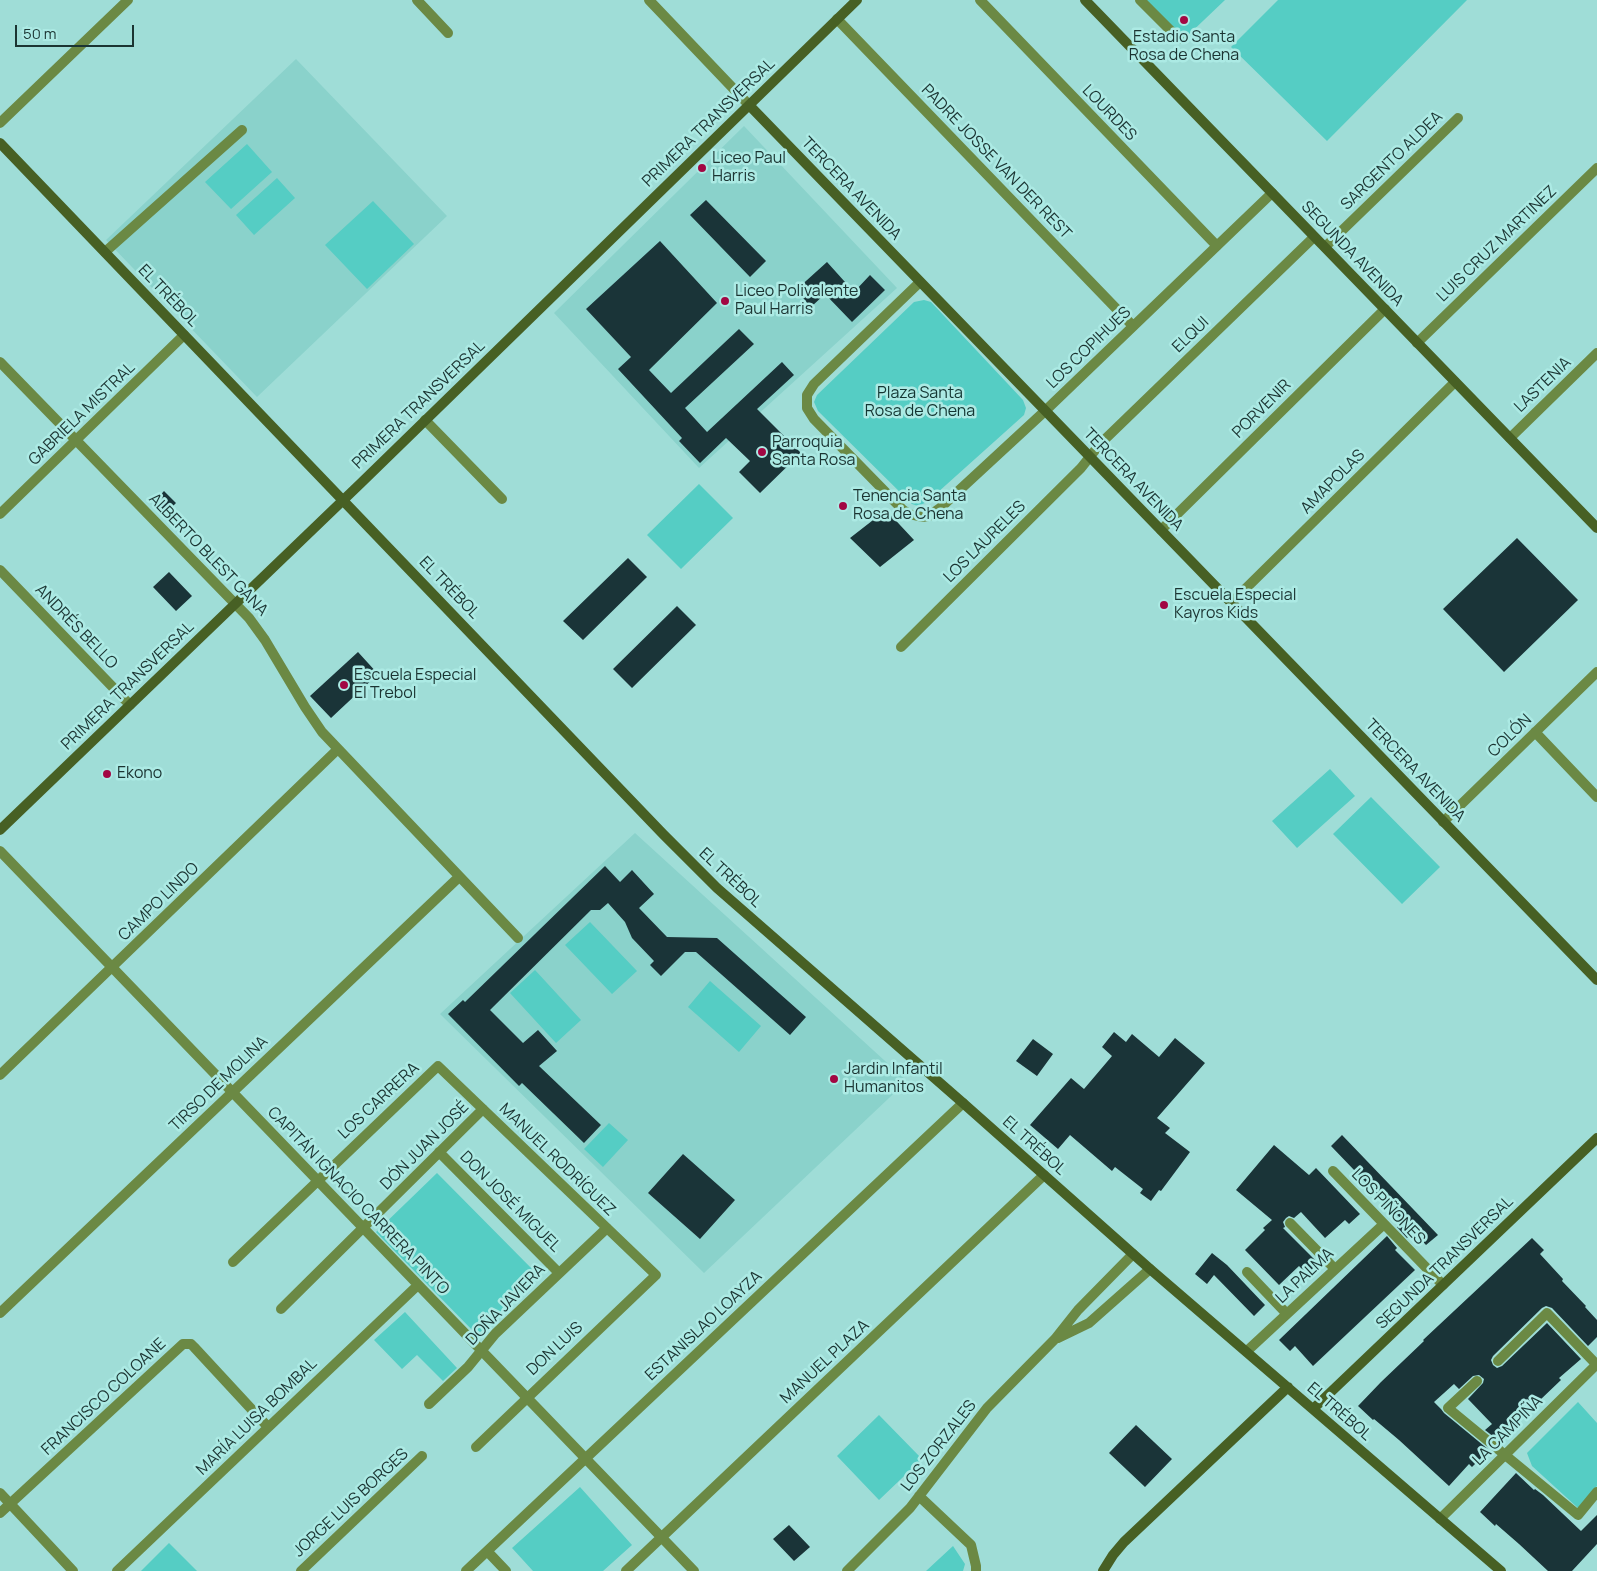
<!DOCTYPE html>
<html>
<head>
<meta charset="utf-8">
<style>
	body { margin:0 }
	#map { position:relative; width:1597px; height:1571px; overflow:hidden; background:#9fddd7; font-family:Manrope,sans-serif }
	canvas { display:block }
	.scale { position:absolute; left:15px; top:25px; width:119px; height:22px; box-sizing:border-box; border:2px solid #1b3432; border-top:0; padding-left:6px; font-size:15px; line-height:18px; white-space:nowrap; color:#1b3432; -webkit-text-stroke:4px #aceae4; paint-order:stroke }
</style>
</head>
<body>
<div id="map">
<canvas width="1597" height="1571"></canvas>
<div class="scale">50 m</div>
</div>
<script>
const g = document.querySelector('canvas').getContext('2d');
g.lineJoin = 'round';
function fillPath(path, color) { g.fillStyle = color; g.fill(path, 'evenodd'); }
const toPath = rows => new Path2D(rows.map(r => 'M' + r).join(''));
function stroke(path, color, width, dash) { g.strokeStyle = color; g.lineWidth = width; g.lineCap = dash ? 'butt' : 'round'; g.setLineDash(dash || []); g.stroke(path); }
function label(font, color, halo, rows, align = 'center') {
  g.font = font + ' Manrope,sans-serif'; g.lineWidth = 5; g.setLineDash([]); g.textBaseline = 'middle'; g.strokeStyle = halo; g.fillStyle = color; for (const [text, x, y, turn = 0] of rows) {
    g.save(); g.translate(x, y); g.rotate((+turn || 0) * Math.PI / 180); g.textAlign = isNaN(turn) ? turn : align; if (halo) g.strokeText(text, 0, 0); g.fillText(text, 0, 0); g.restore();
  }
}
fillPath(toPath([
	[296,59,447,216,257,397,106,240],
	[744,126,897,288,699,468,554,313],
	[635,833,907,1081,704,1273,440,1014]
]), '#8ad2cb');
fillPath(toPath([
	[1145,0,1225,0,1183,40],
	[1278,0,1467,0,1327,141,1231,47],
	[247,144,272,172,231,209,205,182],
	[277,178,295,198,254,235,236,215],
	[373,201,414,244,367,289,325,245],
	[924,300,931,302,1023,400,1026,408,1024,415,927,502,918,506,912,504,818,411,814,402,817,395,914,302],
	[699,484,733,518,681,569,647,535],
	[1330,769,1355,796,1297,848,1272,821],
	[1371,797,1440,867,1402,904,1333,834],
	[590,922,637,971,612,994,565,945],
	[535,970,581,1020,556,1043,510,993],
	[710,981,761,1026,739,1052,688,1007],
	[609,1123,628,1140,603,1167,584,1149],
	[437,1173,538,1275,477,1335,376,1232],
	[405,1312,457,1368,443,1381,417,1355,402,1369,374,1340],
	[1578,1402,1597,1423,1597,1486,1578,1508,1532,1466,1527,1453],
	[879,1415,922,1459,879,1500,837,1456],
	[580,1487,632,1545,603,1571,533,1571,512,1548],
	[169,1543,197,1571,141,1571],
	[953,1546,965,1564,963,1571,926,1571]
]), '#55cdc4');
fillPath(toPath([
	[706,200,766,261,750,277,690,215],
	[660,241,717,303,649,370,671,393,739,329,754,344,685,408,707,432,782,362,794,375,757,409,801,453,760,493,739,472,750,461,726,438,700,463,679,441,682,438,618,369,631,357,586,309],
	[827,262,854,292,870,275,885,290,852,322,825,294,811,307,796,290],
	[164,491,176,503,166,513,155,501],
	[886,510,914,540,880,567,850,538],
	[1517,538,1578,600,1504,672,1443,609],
	[628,558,647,577,583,640,563,621],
	[169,572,192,596,176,611,153,587],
	[677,606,696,625,632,688,613,669],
	[358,652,378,674,331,718,310,696],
	[605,866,620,882,632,870,654,894,639,908,667,937,717,938,806,1017,790,1035,696,952,685,952,661,976,650,965,654,961,632,938,625,922,608,903,600,910,591,910,490,1010,523,1043,538,1030,557,1051,539,1066,601,1125,584,1143,522,1083,519,1086,448,1014,463,1000,465,1002],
	[1114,1032,1126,1042,1132,1034,1159,1057,1175,1038,1205,1063,1157,1118,1170,1128,1165,1133,1190,1152,1161,1191,1159,1190,1151,1201,1140,1193,1143,1189,1115,1167,1112,1171,1070,1135,1058,1149,1030,1125,1071,1078,1084,1089,1112,1056,1102,1047],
	[1033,1039,1053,1054,1037,1076,1016,1061],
	[1342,1135,1438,1235,1426,1245,1414,1232,1407,1238,1397,1227,1403,1221,1331,1146],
	[1274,1145,1309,1175,1316,1168,1360,1214,1349,1224,1345,1220,1325,1238,1301,1212,1294,1218,1289,1216,1286,1218,1283,1222,1285,1227,1283,1228,1318,1263,1307,1274,1299,1266,1279,1285,1245,1250,1265,1230,1263,1228,1272,1220,1236,1190],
	[683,1154,735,1200,700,1239,648,1193],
	[1387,1236,1397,1248,1395,1250,1415,1270,1313,1366,1295,1346,1290,1351,1279,1340],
	[1532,1238,1544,1250,1540,1254,1563,1279,1562,1281,1586,1306,1585,1307,1597,1320,1597,1337,1588,1346,1552,1308,1546,1306,1542,1308,1493,1356,1491,1360,1493,1365,1497,1368,1502,1366,1547,1323,1581,1359,1559,1378,1561,1380,1539,1401,1540,1402,1499,1441,1485,1430,1492,1424,1468,1399,1483,1383,1484,1379,1479,1375,1473,1376,1459,1389,1454,1384,1434,1402,1441,1409,1444,1413,1489,1450,1472,1467,1469,1464,1449,1486,1399,1440,1374,1419,1373,1420,1358,1406,1381,1382,1424,1341,1423,1340],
	[1212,1253,1227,1265,1265,1305,1254,1316,1214,1275,1207,1284,1195,1274],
	[1136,1425,1172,1459,1145,1487,1109,1453],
	[1516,1473,1534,1490,1535,1489,1543,1495,1581,1531,1597,1515,1597,1544,1572,1571,1548,1571,1519,1544,1496,1524,1495,1526,1480,1512],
	[789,1525,810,1547,794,1561,773,1539]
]), '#1a3438');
stroke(toPath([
	[417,0,448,33],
	[1140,0,1179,39],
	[105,252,242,130]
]), '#6b8944', 10);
stroke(toPath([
	[649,0,749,105],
	[980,0,1217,246],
	[837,19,1133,326],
	[0,123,128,0],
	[1325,247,1458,118],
	[920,282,814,384,807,395,807,408,814,419,903,510,909,514,922,517,929,516,940,508,1045,411,1272,193],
	[1417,343,1597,168],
	[0,362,249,618,265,640,305,707,322,732,518,938],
	[425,420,502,499],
	[1510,438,1597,353],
	[0,514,184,335],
	[1161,530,1385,309],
	[0,570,130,705],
	[1231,603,1455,382],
	[901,647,1081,468,1100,444,1314,237],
	[1535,732,1597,797],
	[1443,822,1597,672],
	[0,851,694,1571],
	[0,1075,338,749],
	[439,1152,559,1273],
	[1333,1171,1443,1285],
	[1290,1223,1335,1269],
	[233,1262,438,1066,656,1275,476,1447],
	[1247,1272,1287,1314],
	[281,1309,483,1109],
	[0,1313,459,877],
	[1058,1338,1089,1323,1150,1269],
	[1247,1351,1384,1224],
	[1498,1361,1547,1313,1597,1365],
	[1477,1381,1448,1408,1578,1515,1597,1492],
	[429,1404,468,1367,495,1334,607,1228],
	[0,1493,73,1571],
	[919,1496,971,1545,976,1566,976,1571],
	[0,1513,183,1344,191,1344,194,1347,268,1427],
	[1440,1519,1596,1365],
	[487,1551,506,1571],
	[117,1571,418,1285],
	[301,1571,422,1456],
	[466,1571,963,1103],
	[626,1571,1044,1175],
	[847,1571,910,1508,987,1408,1055,1339,1078,1310,1133,1254]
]), '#6b8944', 10);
stroke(toPath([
	[1085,0,1597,528],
	[749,105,1597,980],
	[0,143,663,834,717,888,963,1103,1150,1269,1501,1571],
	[0,830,361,483,857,0],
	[1313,1409,1597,1138],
	[1103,1571,1113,1555,1124,1542,1288,1387]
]), '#476024', 10);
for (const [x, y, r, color] of [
	[1184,20,5,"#a20743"],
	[702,168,5,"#a20743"],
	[725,301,5,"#a20743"],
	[762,452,5,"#a20743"],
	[843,506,5,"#a20743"],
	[1164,605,5,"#a20743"],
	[344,685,5,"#a20743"],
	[107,774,5,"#a20743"],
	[834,1079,5,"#a20743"]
]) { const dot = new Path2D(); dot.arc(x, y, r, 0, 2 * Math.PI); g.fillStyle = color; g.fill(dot); stroke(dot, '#aceae4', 2); }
label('16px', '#1b3432', '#aceae4', [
	["Estadio Santa",1184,38,"center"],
	["Rosa de Chena",1184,56,"center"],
	["Liceo Paul",712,159],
	["Harris",712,177],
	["Liceo Polivalente",735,292],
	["Paul Harris",735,310],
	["Parroquia",772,443],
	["Santa Rosa",772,461],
	["Tenencia Santa",853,497],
	["Rosa de Chena",853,515],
	["Escuela Especial",1174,596],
	["Kayros Kids",1174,614],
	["Escuela Especial",354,676],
	["El Trebol",354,694],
	["Ekono",117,774],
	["Jardin Infantil",844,1070],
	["Humanitos",844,1088]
], 'left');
label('16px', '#1b3432', '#aceae4', [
	["LOURDES",1109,113,46],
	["PRIMERA TRANSVERSAL",709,123,-44],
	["SARGENTO ALDEA",1392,161,-44],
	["PADRE JOSSE VAN DER REST",996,162,46],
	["TERCERA AVENIDA",851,189,46],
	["LUIS CRUZ MARTINEZ",1497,244,-44],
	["SEGUNDA AVENIDA",1352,254,46],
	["EL TRÉBOL",168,296,46],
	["ELQUI",1191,335,-44],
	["LOS COPIHUES",1089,348,-44],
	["LASTENIA",1543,385,-44],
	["PRIMERA TRANSVERSAL",419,405,-44],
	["PORVENIR",1262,409,-45],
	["GABRIELA MISTRAL",82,414,-44],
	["TERCERA AVENIDA",1133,480,46],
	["AMAPOLAS",1333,482,-45],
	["LOS LAURELES",985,542,-45],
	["ALBERTO BLEST GANA",208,555,46],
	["EL TRÉBOL",449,588,46],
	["ANDRÉS BELLO",76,627,46],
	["PRIMERA TRANSVERSAL",128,686,-44],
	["COLÓN",1510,736,-44],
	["TERCERA AVENIDA",1415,771,46],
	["EL TRÉBOL",730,878,43],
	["CAMPO LINDO",159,902,-44],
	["TIRSO DE MOLINA",219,1084,-44],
	["LOS CARRERA",379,1101,-43],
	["DÓN JUAN JOSÉ",425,1146,-45],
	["EL TRÉBOL",1034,1146,42],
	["MANUEL RODRÍGUEZ",557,1160,44],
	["CAPITÁN IGNACIO CARRERA PINTO",358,1201,46],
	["DON JOSÉ MIGUEL",510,1202,45],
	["LOS PIÑONES",1388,1207,46],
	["SEGUNDA TRANSVERSAL",1445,1263,-44],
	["LA PALMA",1305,1276,-43],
	["DOÑA JAVIERA",506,1305,-46],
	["ESTANISLAO LOAYZA",704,1326,-43],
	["DON LUIS",555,1349,-43],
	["MANUEL PLAZA",825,1362,-43],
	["FRANCISCO COLOANE",104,1397,-43],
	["EL TRÉBOL",1339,1412,41],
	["MARÍA LUISA BOMBAL",257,1417,-44],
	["LA CAMPIÑA",1508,1431,-45],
	["LOS ZORZALES",939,1446,-52],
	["JORGE LUIS BORGES",351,1503,-43]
]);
label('16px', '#133532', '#aceae4', [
	["Plaza Santa",920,394],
	["Rosa de Chena",920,412]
]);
</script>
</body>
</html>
